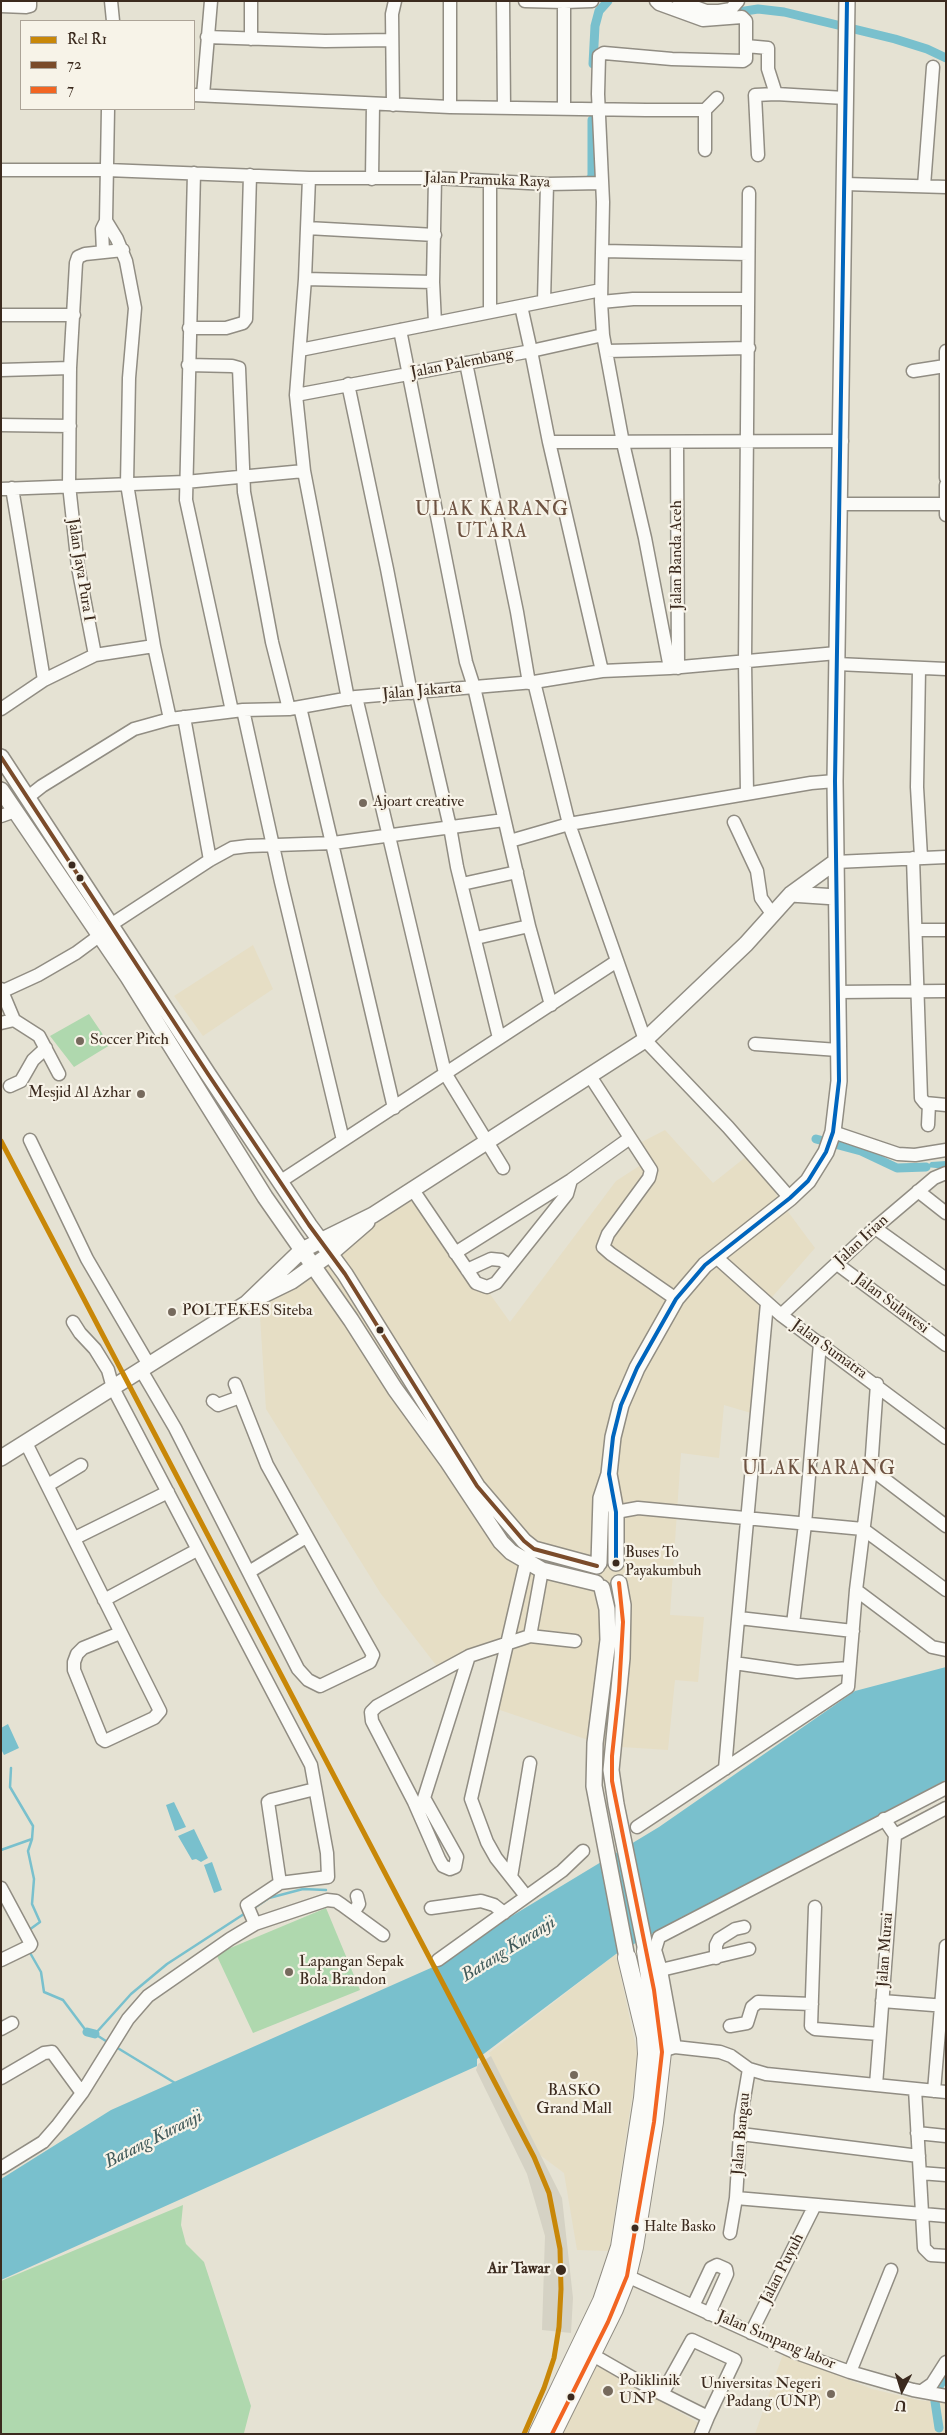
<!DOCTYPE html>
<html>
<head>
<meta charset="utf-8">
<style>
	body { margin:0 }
	#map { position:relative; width:947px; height:2435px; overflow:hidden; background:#e5e2d3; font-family:"IM FELL Double Pica",serif }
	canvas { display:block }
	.frame { position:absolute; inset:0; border:2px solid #3b2a1e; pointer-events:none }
	.legend { position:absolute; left:20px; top:20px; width:175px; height:90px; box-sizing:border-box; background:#f7f3e8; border:1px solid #aca397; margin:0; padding:6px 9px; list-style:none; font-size:15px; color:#3b2a1e }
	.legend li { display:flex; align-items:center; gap:10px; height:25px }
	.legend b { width:25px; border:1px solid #aca397 }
	.north { position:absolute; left:877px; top:2365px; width:50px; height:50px; -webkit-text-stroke:4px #f7f3e8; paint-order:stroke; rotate:185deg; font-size:14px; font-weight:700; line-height:20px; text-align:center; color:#3b2a1e }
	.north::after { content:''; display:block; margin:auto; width:18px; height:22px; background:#3b2a1e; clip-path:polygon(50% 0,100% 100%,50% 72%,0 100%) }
</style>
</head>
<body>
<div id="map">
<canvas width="947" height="2435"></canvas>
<div class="frame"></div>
<ul class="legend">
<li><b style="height:6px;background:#c88708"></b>Rel R1</li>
<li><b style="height:6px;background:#7a4b2a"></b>72</li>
<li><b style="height:6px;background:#f26522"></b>7</li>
</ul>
<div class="north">U</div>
</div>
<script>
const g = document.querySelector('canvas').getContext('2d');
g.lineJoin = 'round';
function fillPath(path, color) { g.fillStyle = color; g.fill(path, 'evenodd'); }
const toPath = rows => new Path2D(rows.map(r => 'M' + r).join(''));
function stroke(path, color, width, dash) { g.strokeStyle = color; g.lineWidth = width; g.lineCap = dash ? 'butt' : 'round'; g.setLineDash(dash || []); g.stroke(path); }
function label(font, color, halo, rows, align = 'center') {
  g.font = font + ' "IM FELL Double Pica",serif'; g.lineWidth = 4.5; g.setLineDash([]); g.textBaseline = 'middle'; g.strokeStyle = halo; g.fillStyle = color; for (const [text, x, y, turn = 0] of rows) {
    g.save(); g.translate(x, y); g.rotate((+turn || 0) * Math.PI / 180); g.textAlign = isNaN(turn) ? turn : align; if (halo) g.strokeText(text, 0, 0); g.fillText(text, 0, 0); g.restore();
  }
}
fillPath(toPath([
	[253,945,273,989,203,1036,174,996],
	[665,1130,713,1183,752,1152,780,1201,815,1248,766,1304,751,1413,724,1405,719,1458,681,1453,670,1615,704,1617,698,1682,675,1680,668,1750,606,1746,494,1708,509,1638,439,1669,381,1594,266,1409,259,1301,416,1191,510,1322,616,1181,647,1161,634,1146],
	[616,1954,638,2057,609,2251,577,2250,564,2173,540,2155,489,2053],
	[783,2354,872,2389,918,2400,946,2403,946,2434,755,2434],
	[592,2363,702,2425,697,2434,558,2434]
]), '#e6dec5');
fillPath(toPath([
	[491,2056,562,2198,573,2298,571,2333,542,2330,545,2236,527,2174,476,2070,478,2064]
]), '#d5d2c4');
fillPath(toPath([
	[89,1014,110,1045,74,1067,50,1036],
	[326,1908,360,1990,253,2033,216,1954],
	[183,2205,181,2225,186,2244,204,2262,251,2406,244,2433,1,2434,1,2281]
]), '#afd8ae');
fillPath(toPath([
	[946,1161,946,1169,926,1167,931,1162],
	[946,1667,946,1780,675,1921,616,1954,477,2059,477,2066,1,2280,1,2179,111,2110,442,1963,449,1954,659,1827,855,1691],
	[8,1724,19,1748,4,1755,1,1749,1,1728],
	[174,1802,186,1827,175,1831,166,1805],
	[194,1829,208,1858,201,1862,196,1859,192,1860,178,1836],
	[212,1862,222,1890,214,1893,204,1865]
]), '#79c0cd');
stroke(toPath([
	[11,1768,10,1787,33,1826,32,1839,28,1851,34,1879,32,1904,40,1922,29,1930],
	[1,1850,32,1839],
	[254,1908,269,1898,303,1889,326,1890],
	[29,1951,41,1972,44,1992,63,2000,87,2032],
	[109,2043,95,2034,131,1994,167,1964,247,1912],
	[116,2047,175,2083]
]), '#79c0cd', 2.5);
stroke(toPath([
	[732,13,758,9,784,12,895,39,927,49,946,58],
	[593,64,595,26,599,11,608,1],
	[583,182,587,182,592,177,592,120],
	[816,1139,861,1151,897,1168,926,1167],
	[87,2032,95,2034],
	[939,2428,934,2395,946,2375]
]), '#79c0cd', 9);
const minor = toPath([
	[111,1,113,21],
	[251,1,251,39],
	[503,1,504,108],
	[525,1,564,2],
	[656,1,659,4,703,20,742,17,746,21,746,59,743,61,672,59,604,53,599,56,598,94,603,202,601,302,603,335,623,443,645,538,670,668],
	[679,1,706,11,719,11,731,9,738,1],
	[1,6,26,7,30,6,30,1],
	[207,37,325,41,392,40],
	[746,46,768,48,768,69,776,94,845,98],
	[194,95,450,107,646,110,705,110,717,98],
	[203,95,211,1],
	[393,105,392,14,395,1],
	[450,107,450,1],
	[564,108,564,2,592,1],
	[108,109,106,221,117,239,126,261,135,308,129,378,127,484,154,646,170,719],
	[705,150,705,110],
	[758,155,755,95,776,94],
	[1,170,107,170,309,178,435,178,547,184,602,183],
	[194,173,186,500,232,711],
	[435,178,433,282,435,323],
	[372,179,373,104],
	[845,184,946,187],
	[924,186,933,67],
	[307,228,435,235],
	[603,251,748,254],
	[103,252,102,229,106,221],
	[305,279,433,282],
	[544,301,547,184],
	[601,302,633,299,748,299],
	[521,306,531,351,603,335],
	[490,312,490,181],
	[1,315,74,315],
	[189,328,226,328,243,323,246,319,250,175],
	[400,330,466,662,474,687,529,926,551,1005],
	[300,350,601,290],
	[606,351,749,348],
	[946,351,946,478],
	[466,363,517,612,529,683],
	[188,365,232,366,239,368,244,492,272,642,289,709],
	[1,370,70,368],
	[913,371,945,366],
	[348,384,387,569,411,693],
	[296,395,305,279,309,178],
	[1,425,70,426],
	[549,442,602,671],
	[677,443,678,668],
	[946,485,946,515],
	[12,488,44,680],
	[1,489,185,482,304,471],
	[840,504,945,504],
	[95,655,78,567,69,485,70,368,76,263,78,257,85,254,123,250],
	[837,664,946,669],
	[919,669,917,787,921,857],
	[534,682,569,824,645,1040,728,1127,790,1198],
	[419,693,450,827,457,867,499,1038],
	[356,697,445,1073,503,1168],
	[348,699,304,471,296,395,531,351,549,442,842,441],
	[300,707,394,1108],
	[1,709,44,680,95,655,154,646],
	[243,710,281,882,343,1140],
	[184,717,210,860],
	[747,793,745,661,749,193],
	[28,797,42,786,134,729,170,719,243,710,289,709,356,697,534,682,602,671,670,668,837,653],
	[1,816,15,811],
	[734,822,757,871,761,898,773,915],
	[510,841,569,824,811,783,835,781],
	[913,858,921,1098,925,1103,946,1105],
	[835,862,946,857],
	[462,884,517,872],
	[112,924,210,860,232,848,248,846,333,843,504,820],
	[916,930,946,930],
	[476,938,529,926],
	[1,989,14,1020,39,1036,59,1074],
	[1,992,38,975,76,953,99,936],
	[837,992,946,991],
	[1,1023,14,1020],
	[755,1044,838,1050],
	[590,1076,651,1170,649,1178,608,1234,603,1247,611,1254,676,1299],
	[10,1086,21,1081,33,1060,46,1048],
	[928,1125,929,1104],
	[833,1132,898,1154,915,1155,946,1150],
	[30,1140,87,1259,149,1365],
	[281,1181,617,961],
	[413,1190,476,1283,487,1287,496,1283,567,1194,571,1180],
	[918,1191,946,1213],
	[875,1228,946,1279],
	[455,1253,571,1180,630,1138],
	[716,1257,781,1315,946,1438],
	[837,1264,946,1345],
	[467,1270,491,1259,501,1260,509,1265],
	[767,1303,734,1663,797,1672,849,1668],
	[781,1315,875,1228,934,1178,946,1173],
	[73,1322,80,1333,95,1349,108,1370,113,1388,311,1765,327,1853,328,1877,280,1883,247,1905,255,1924],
	[141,1370,175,1428,298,1669,308,1680,320,1686,370,1662,373,1655,267,1465,235,1384],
	[213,1401,218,1405,240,1397],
	[26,1443,160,1711,154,1718,105,1741,102,1739,74,1670,74,1662,77,1654,83,1648,120,1633],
	[871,1469,946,1526],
	[48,1485,81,1465],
	[616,1512,638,1508,863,1529,946,1590],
	[75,1538,168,1492],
	[542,1570,530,1636,575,1641],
	[249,1572,306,1537],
	[856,1590,932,1647,946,1650],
	[104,1600,197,1550],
	[739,1618,853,1631],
	[793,1624,805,1524,820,1343],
	[469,1656,424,1798,457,1857,455,1867,450,1869,443,1866,439,1859,414,1802,372,1721,371,1712,377,1706,469,1656,530,1636],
	[725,1769,734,1663],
	[637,1827,848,1687,856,1590,871,1469,877,1384],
	[895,1835,946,1808],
	[511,1877,530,1763],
	[280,1883,268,1802,271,1800,315,1789],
	[1,1888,31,1944,30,1946,1,1960],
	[526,1896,496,1858,487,1842,471,1799,526,1562],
	[815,1907,811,2026,815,2029,879,2034],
	[431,1908,481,1901,494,1905,504,1913],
	[353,1913,359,1904,357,1896],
	[716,1958,716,1945,719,1939,735,1929,744,1927],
	[438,1960,562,1871,583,1851],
	[661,1970,749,1949],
	[882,2001,946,2006],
	[730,2026,747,2023,752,2007,758,2002,812,2004],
	[1,2029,12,2023],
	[675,2047,661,1970,655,1950,659,1937,946,1788],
	[668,2049,675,2047,720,2052,731,2056,749,2069,766,2074,946,2092],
	[1,2078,44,2053,52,2052,82,2093],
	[876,2085,895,1835,884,1819],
	[915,2089,924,2248,931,2255,946,2256],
	[934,2091,946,1946],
	[917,2133,946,2136],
	[741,2134,919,2156],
	[1,2168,43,2142,57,2126,82,2093,128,2019,148,1996,230,1939,255,1924,327,1900,336,1901,342,1905,383,1935],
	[920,2173,946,2175],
	[736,2198,946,2216],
	[730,2233,736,2198,741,2116,749,2069],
	[627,2276,794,2352,850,2372,913,2390,946,2396],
	[693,2306,711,2268,717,2265,726,2269,727,2274,709,2314],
	[751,2333,815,2205],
	[591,2354,645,2385,662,2394,708,2417,735,2360,692,2340,662,2394],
	[850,2372,891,2270],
	[922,2391,932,2384,946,2362],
	[701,2434,708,2417]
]);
const major = toPath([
	[1,757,208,1074,309,1225,345,1274,477,1486,524,1541,534,1549,597,1566],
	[1,790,128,977,265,1197,351,1320,395,1389,448,1462,501,1542,511,1552,542,1570,596,1583],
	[791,894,836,897],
	[247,1303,302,1250,373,1215,645,1040,746,944,791,894,835,862],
	[1,1458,247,1303,292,1281,330,1254,367,1222],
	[599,1563,601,1498,609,1474],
	[616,1563,616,1512,609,1474,613,1437,621,1405,637,1368,676,1299,705,1265,790,1198,808,1181,826,1152,833,1132,839,1081,835,781,847,1],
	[619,1583,623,1605,622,1658,611,1770,616,1804,646,1951],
	[602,1588,607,1609,608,1640,595,1743,594,1786,627,1958]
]);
const highway = toPath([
	[538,2434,602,2301,620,2247,643,2098,647,2054,646,2037,627,1958],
	[552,2434,614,2309,627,2276,634,2247,654,2122,662,2052,646,1951]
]);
stroke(minor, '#918d83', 15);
stroke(major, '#918d83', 18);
stroke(highway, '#918d83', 20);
stroke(minor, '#fbfbf8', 12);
stroke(major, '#fbfbf8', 15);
stroke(highway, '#fbfbf8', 18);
stroke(toPath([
	[1,757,208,1074,309,1225,345,1274,477,1486,524,1541,534,1549,597,1566]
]), '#7a4b2a', 4);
stroke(toPath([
	[552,2434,608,2322,627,2276,654,2122,662,2052,654,1990,612,1781,612,1756,619,1691,623,1622,619,1583]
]), '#f26522', 4);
stroke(toPath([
	[616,1563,616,1512,609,1474,613,1437,621,1405,637,1368,676,1299,705,1265,790,1198,808,1181,826,1152,833,1132,839,1081,835,781,847,1]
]), '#0065bd', 4);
stroke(toPath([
	[1,1141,534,2157,549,2193,560,2249,561,2289,559,2327,554,2358,544,2388,524,2434]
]), '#c88708', 5);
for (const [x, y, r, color] of [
	[363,803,5,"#766a5d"],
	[72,865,4.5,"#3b2a1e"],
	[80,878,4.5,"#3b2a1e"],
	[80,1041,5,"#766a5d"],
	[141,1094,5,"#766a5d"],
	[172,1312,5,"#766a5d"],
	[380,1330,4.5,"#3b2a1e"],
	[616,1563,4.5,"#3b2a1e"],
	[289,1972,5,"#766a5d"],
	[574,2075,5,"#766a5d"],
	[635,2228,4.5,"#3b2a1e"],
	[561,2270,6,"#3b2a1e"],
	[608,2391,6,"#766a5d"],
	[831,2394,5,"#766a5d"],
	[571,2397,4.5,"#3b2a1e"]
]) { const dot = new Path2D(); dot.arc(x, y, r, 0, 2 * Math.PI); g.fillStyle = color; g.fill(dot); stroke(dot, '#f7f3e8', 2); }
label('15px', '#3b2a1e', '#f7f3e8', [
	["Buses To",625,1554],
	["Payakumbuh",625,1572],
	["Halte Basko",644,2228]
], 'left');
label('16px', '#3b2a1e', '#f7f3e8', [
	["Jalan Pramuka Raya",487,181,2],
	["Jalan Palembang",462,364,-11],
	["Jalan Banda Aceh",678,555,-90],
	["Jalan Jaya Pura I",80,570,81],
	["Jalan Jakarta",422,692,-5],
	["Jalan Irian",862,1241,-43],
	["Jalan Sulawesi",891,1304,37],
	["Jalan Sumatra",829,1350,36],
	["Jalan Murai",886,1950,-86],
	["Jalan Bangau",742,2134,-85],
	["Jalan Puyuh",783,2269,-63],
	["Jalan Simpang labor",776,2341,23]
]);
label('16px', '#3b2a1e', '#f7f3e8', [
	["Ajoart creative",373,803],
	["Soccer Pitch",90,1041],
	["Mesjid Al Azhar",131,1094,"right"],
	["POLTEKES Siteba",182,1312],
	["Lapangan Sepak",299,1963],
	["Bola Brandon",299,1981],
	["BASKO",574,2092,"center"],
	["Grand Mall",574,2110,"center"],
	["Poliklinik",619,2382],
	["UNP",619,2400],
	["Universitas Negeri",821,2385,"right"],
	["Padang (UNP)",821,2403,"right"]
], 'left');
label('bold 16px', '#3b2a1e', '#f7f3e8', [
	["Air Tawar",550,2270]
], 'right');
label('italic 18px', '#415a5a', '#f7f3e8', [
	["Batang Kuranji",509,1950,-32],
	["Batang Kuranji",154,2140,-27]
]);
g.letterSpacing = '1px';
label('19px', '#6d5241', '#f7f3e8', [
	["ULAK KARANG",492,511],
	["UTARA",492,533],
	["ULAK KARANG",819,1470]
]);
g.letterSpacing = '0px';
</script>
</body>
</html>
